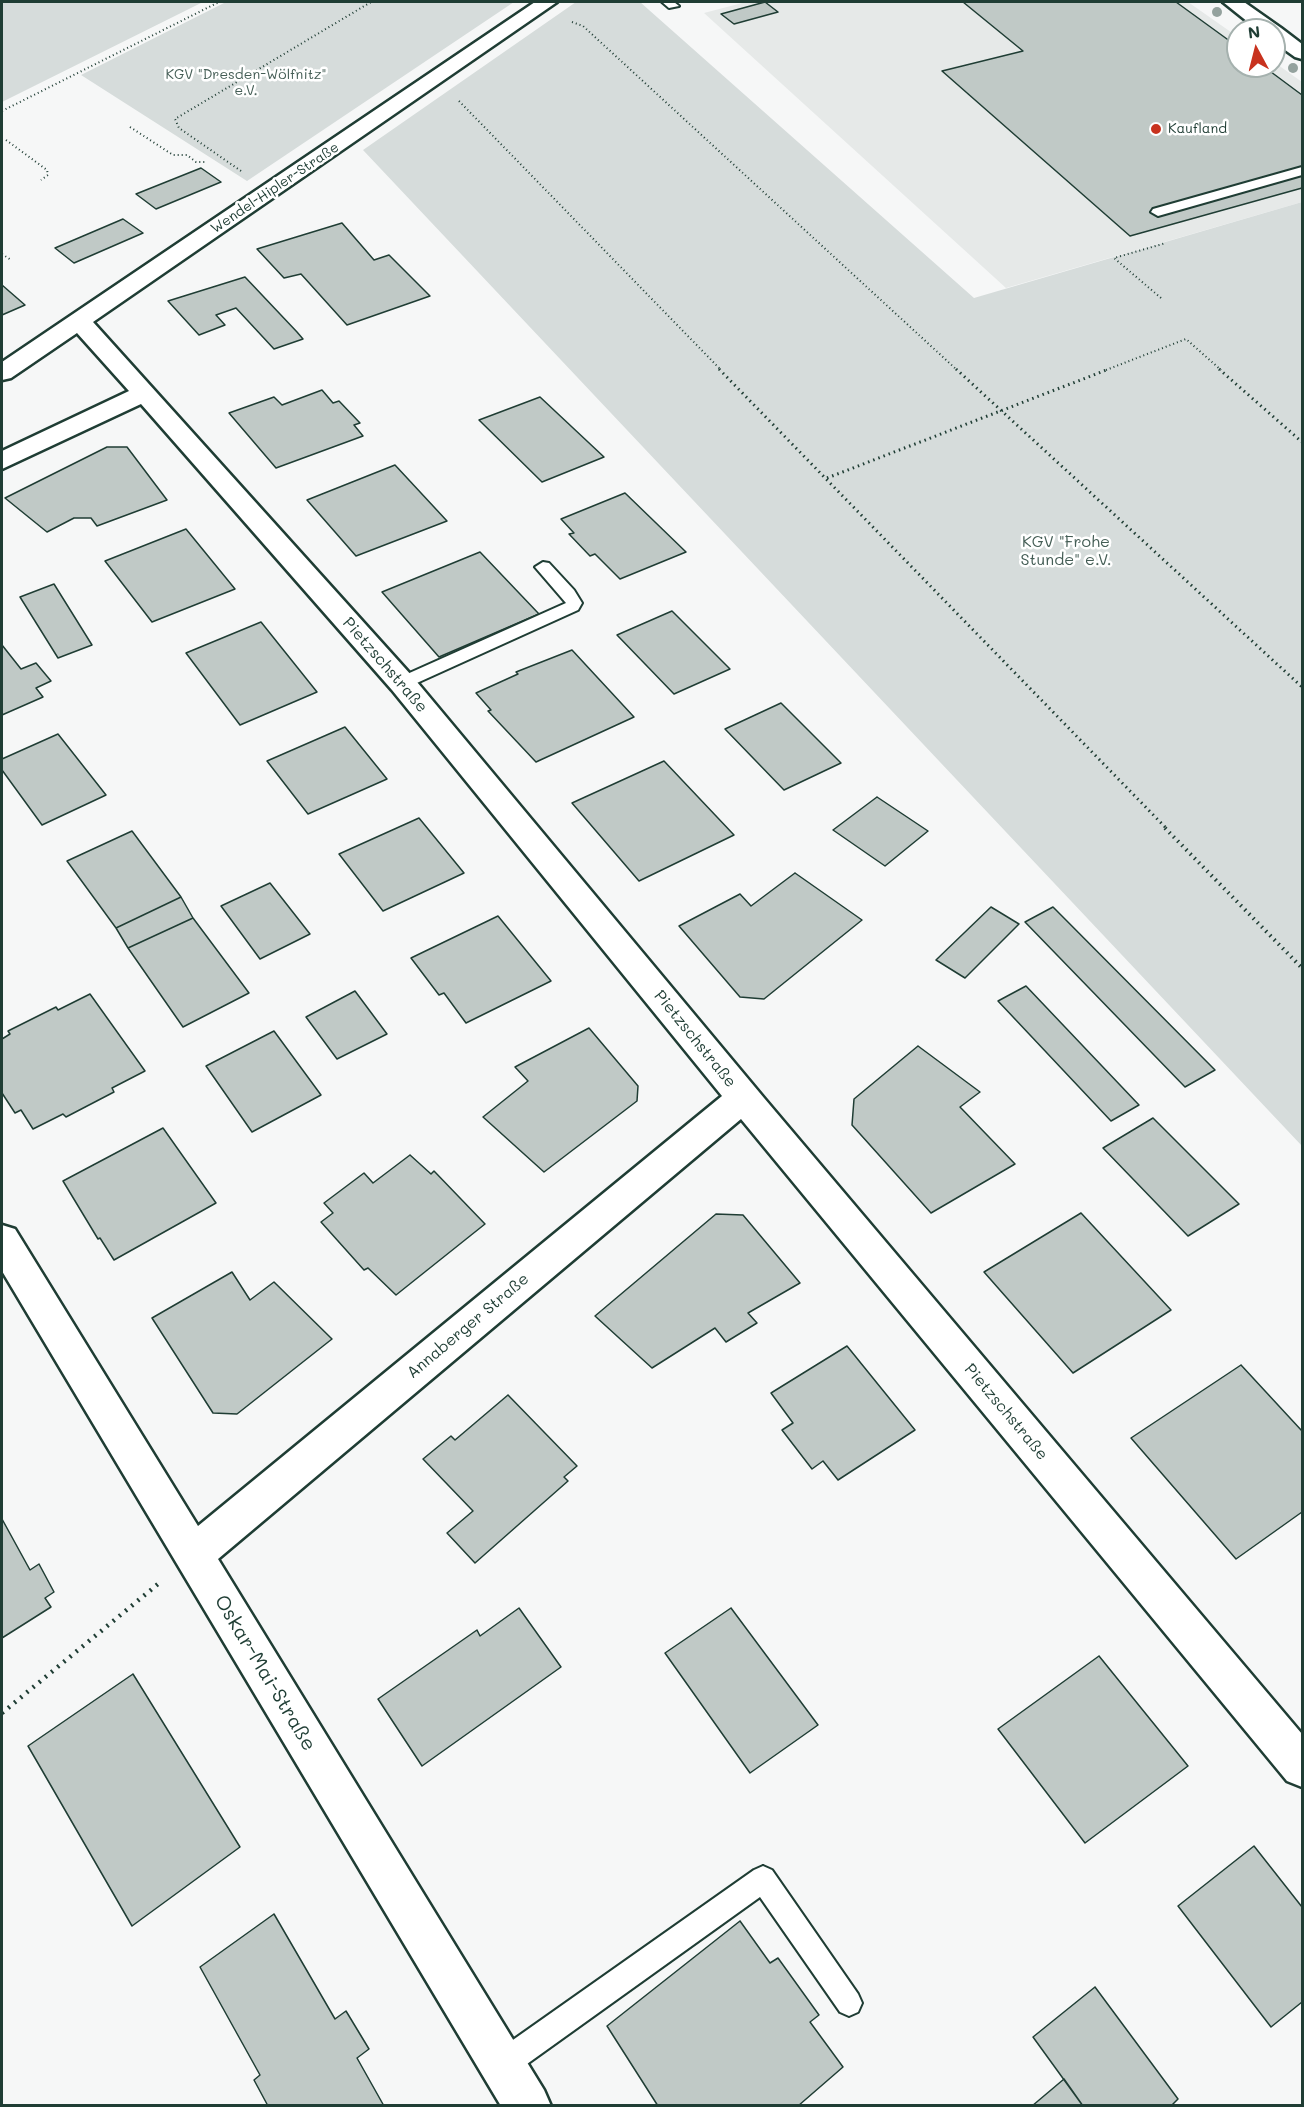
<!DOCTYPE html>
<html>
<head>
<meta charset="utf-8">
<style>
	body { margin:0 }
	#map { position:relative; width:1304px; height:2107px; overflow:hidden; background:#f6f7f7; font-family:Mali,sans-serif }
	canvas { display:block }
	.frame { position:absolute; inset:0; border:3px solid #1f3d34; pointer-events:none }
	.north { position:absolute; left:1226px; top:18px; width:60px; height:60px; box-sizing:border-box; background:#fff; border:2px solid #a5b1ae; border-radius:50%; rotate:353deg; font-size:16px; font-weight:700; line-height:24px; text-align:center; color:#1f3d34 }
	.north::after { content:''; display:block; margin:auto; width:21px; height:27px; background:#c8321e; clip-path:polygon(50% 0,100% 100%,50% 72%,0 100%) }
</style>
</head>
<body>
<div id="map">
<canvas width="1304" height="2107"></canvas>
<div class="frame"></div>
<div class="north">N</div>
</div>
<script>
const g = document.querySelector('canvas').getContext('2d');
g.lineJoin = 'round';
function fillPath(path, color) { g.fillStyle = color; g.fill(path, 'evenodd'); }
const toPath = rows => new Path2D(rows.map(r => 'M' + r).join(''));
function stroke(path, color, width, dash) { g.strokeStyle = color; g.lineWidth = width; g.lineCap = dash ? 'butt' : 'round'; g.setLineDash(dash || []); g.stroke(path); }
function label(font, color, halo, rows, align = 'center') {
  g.font = font + ' Mali,sans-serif'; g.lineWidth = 5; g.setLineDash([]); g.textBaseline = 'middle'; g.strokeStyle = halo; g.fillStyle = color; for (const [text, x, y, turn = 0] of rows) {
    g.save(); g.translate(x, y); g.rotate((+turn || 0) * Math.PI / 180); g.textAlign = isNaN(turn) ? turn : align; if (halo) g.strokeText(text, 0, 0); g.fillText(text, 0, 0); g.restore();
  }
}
fillPath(toPath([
	[746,2,1188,2,1238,37,1238,66,1274,66,1274,62,1302,82,1302,202,1006,288,704,13]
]), '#e6e9e8');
fillPath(toPath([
	[2,2,203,2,2,102],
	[226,2,514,2,247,181,81,75],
	[576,2,640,2,974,298,1302,202,1302,1146,363,150]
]), '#d6dcdb');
const building = toPath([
	[765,2,778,12,734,24,721,14,765,2],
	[963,2,1176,2,1238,47,1238,66,1263,66,1302,95,1302,188,1130,236,942,71,1023,51,963,2],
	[201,168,221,182,156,209,136,194,201,168],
	[123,219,143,233,74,263,55,248,123,219],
	[342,223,374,260,389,255,430,296,347,325,301,274,284,278,257,249,342,223],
	[245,277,297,332,303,339,274,349,236,308,216,315,225,325,199,335,168,301,245,277],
	[2,285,25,305,2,315,2,285],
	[322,390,333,403,339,401,360,423,354,425,363,436,276,468,229,413,274,397,282,405,322,390],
	[540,397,604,457,542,482,479,420,540,397],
	[107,447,127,447,167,500,97,526,91,518,74,518,47,532,5,498,107,447],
	[395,465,447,521,356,556,307,500,395,465],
	[625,493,686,552,620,579,595,554,590,556,569,534,574,533,561,519,625,493],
	[186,529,235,589,152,622,105,561,186,529],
	[480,552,539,614,439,657,382,592,480,552],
	[54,584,92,645,58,658,20,597,54,584],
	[672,611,730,669,674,694,617,635,672,611],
	[261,622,317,692,240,725,186,653,261,622],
	[2,645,21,669,36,663,51,681,36,688,43,697,2,715,2,645],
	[572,650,634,717,536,762,488,711,491,710,476,693,518,674,516,672,572,650],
	[781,703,841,763,784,790,725,729,781,703],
	[345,727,387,779,308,814,267,761,345,727],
	[58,734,106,795,42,825,2,770,2,759,58,734],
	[664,761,734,835,639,881,572,803,664,761],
	[877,797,928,831,885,866,833,830,877,797],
	[419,818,464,873,383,911,339,854,419,818],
	[132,831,181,897,116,928,67,861,132,831],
	[795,873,862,920,764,999,740,997,679,926,740,894,751,906,795,873],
	[270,883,310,934,260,959,221,906,270,883],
	[181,897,193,918,128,948,116,928,181,897],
	[991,907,1019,924,965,978,936,960,991,907],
	[1053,907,1215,1070,1185,1087,1025,922,1053,907],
	[498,916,551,981,466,1023,444,993,439,995,411,958,498,916],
	[193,918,249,993,183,1027,128,948,193,918],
	[1026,986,1139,1105,1111,1121,998,1001,1026,986],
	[355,991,387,1034,337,1059,306,1017,355,991],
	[90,994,145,1071,112,1088,114,1092,66,1117,63,1114,33,1129,21,1110,15,1113,2,1093,2,1039,10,1034,8,1031,56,1007,58,1010,90,994],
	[589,1028,638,1086,637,1101,544,1172,483,1117,528,1081,515,1067,589,1028],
	[274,1031,321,1095,252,1132,206,1066,274,1031],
	[918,1046,980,1092,960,1107,1015,1164,931,1213,852,1125,854,1099,918,1046],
	[1153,1118,1239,1204,1188,1236,1103,1148,1153,1118],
	[163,1128,216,1203,114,1260,100,1238,98,1239,63,1181,163,1128],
	[410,1155,431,1174,434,1171,485,1224,396,1295,368,1268,364,1270,321,1222,333,1213,324,1203,364,1173,373,1183,410,1155],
	[1081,1213,1171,1310,1073,1373,984,1272,1081,1213],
	[716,1214,743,1215,800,1283,748,1313,757,1323,726,1342,715,1328,652,1368,595,1316,716,1214],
	[232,1272,250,1300,274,1282,332,1339,237,1414,213,1413,152,1318,232,1272],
	[847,1346,915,1430,838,1480,823,1461,812,1469,782,1430,793,1423,771,1393,847,1346],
	[1241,1365,1302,1431,1302,1512,1236,1559,1131,1438,1241,1365],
	[508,1395,577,1466,564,1477,568,1481,475,1563,447,1533,473,1511,423,1459,451,1436,455,1440,508,1395],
	[2,1519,30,1570,39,1564,54,1592,45,1598,51,1607,2,1638,2,1519],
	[519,1608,561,1667,422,1766,378,1699,477,1630,480,1636,519,1608],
	[731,1608,818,1725,750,1773,665,1653,731,1608],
	[1099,1656,1188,1766,1085,1843,998,1729,1099,1656],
	[133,1674,240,1847,132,1926,28,1746,133,1674],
	[1254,1846,1302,1907,1302,2002,1271,2027,1178,1906,1254,1846],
	[274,1914,335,2019,346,2011,369,2049,357,2058,384,2106,268,2106,254,2080,260,2075,200,1967,274,1914],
	[740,1921,770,1963,778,1958,819,2015,810,2022,843,2067,798,2106,658,2106,607,2026,740,1921],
	[1095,1987,1178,2099,1171,2106,1083,2106,1033,2037,1095,1987],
	[1064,2079,1083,2106,1032,2106,1064,2079]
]);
fillPath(building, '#c0c9c6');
stroke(building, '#1f3d34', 1.5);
const lane = toPath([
	[662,2,674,2,679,6,669,8,662,2],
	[1302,167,1302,175,1158,216,1151,212,1153,209,1302,167],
	[543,562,549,563,574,590,582,603,578,610,408,687,396,687,394,683,396,679,566,603,535,567,543,562],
	[763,1866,772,1870,858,1994,862,2003,858,2012,849,2016,840,2012,760,1897,513,2074,503,2078,493,2074,489,2064,493,2054,754,1870,763,1866]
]);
const street = toPath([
	[535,2,557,2,93,322,412,676,764,1098,1302,1734,1302,1787,1287,1781,741,1119,218,1559,544,2090,551,2106,501,2106,2,1271,2,1225,15,1229,198,1526,722,1096,392,690,141,404,2,469,2,451,129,391,77,333,11,378,2,380,2,362,535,2],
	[1223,2,1244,2,1281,28,1302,44,1302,59,1295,57,1274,42,1274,30,1258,30,1223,2]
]);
stroke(lane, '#1f3d34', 4);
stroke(street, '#1f3d34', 5);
stroke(toPath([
	[572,22,583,26,957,370],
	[459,101,721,370],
	[2,111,219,2],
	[130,127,173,155,187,155,196,162,207,162],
	[6,140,47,170,48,175,41,180],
	[241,171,179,128,175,119,371,2],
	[2,254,11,260],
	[1161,298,1114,258,1166,243],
	[1106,370,1186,339,1221,370]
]), '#1f3d34', 2, [1, 3]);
stroke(toPath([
	[719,369,1167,829],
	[956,369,1302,687],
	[1219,369,1302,442],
	[827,478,1109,369]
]), '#1f3d34', 3, [1.5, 4]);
stroke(toPath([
	[1165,828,1302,968]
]), '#1f3d34', 4, [1.5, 4.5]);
stroke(toPath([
	[2,1713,158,1584]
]), '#1f3d34', 4.5, [2, 6]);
fillPath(lane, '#fff');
fillPath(street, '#fff');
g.fillStyle = '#94a29e';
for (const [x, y] of [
	[1217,12],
	[1293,68]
]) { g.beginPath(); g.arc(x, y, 5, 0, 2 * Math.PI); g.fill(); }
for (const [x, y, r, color] of [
	[1156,129,6,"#c8321e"]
]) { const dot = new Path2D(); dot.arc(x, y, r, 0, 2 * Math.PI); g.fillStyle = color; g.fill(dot); stroke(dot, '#fff', 2); }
label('14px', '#445d55', '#fff', [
	["KGV \"Dresden-Wölfnitz\"",246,75],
	["e.V.",246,91]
]);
label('14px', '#1f3d34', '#fff', [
	["Kaufland",1168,129]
], 'left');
label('14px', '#1f3d34', '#fff', [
	["Wendel-Hipler-Straße",275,188,-34]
]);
label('16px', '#445d55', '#fff', [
	["KGV \"Frohe",1066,542],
	["Stunde\" e.V.",1066,560]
]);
label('16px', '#1f3d34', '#fff', [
	["Pietzschstraße",385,665,49],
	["Pietzschstraße",695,1039,51],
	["Annaberger Straße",468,1326,-40],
	["Pietzschstraße",1006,1412,50]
]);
label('20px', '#1f3d34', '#fff', [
	["Oskar-Mai-Straße",265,1673,59]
]);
</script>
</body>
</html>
